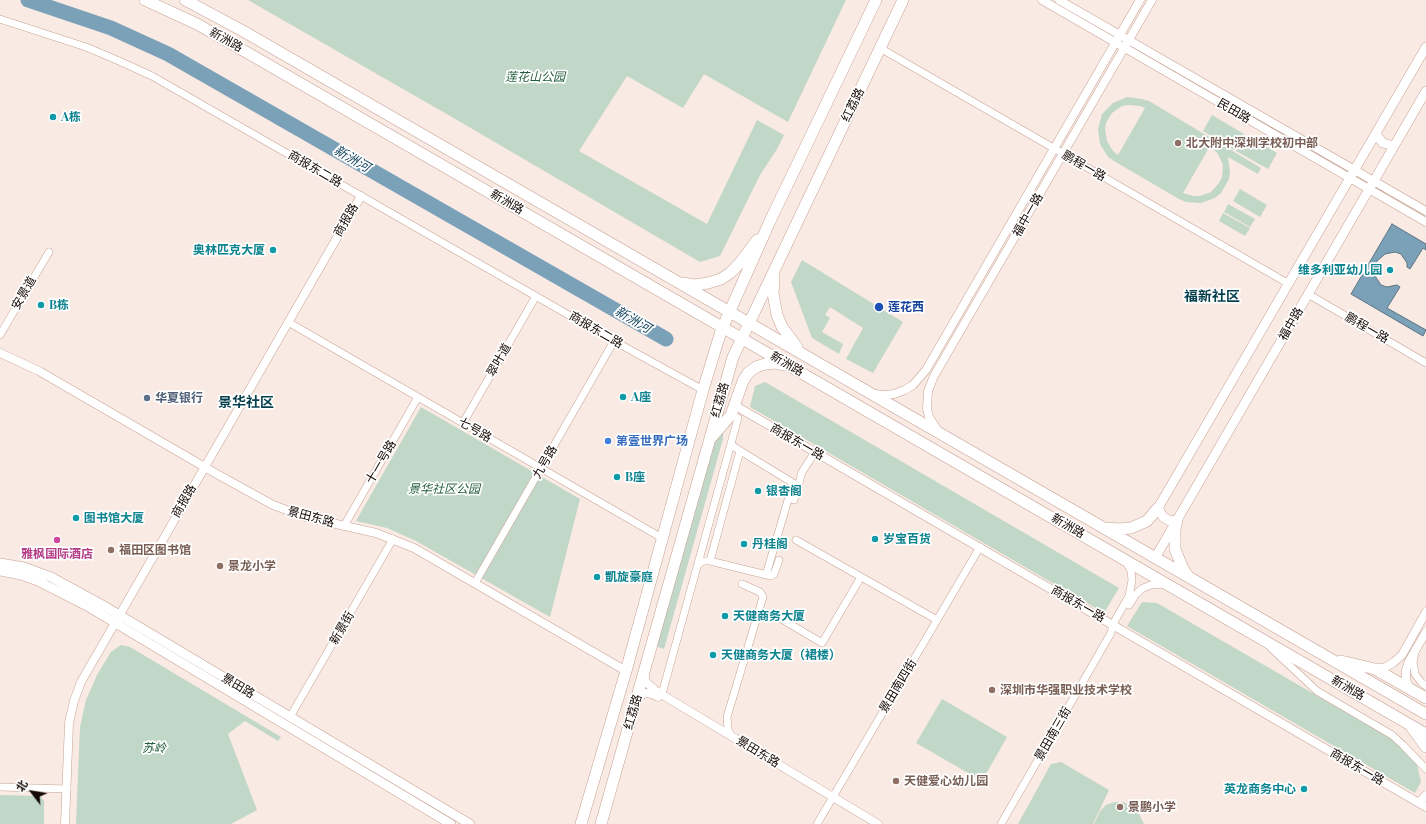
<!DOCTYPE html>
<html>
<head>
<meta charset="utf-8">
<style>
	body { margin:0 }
	#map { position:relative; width:1426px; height:824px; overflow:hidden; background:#faeae4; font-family:"Playfair Display","Noto Sans SC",serif }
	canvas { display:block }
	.north { position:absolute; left:12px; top:772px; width:40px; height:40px; -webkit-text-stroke:3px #fff; paint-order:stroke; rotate:301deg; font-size:11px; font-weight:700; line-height:16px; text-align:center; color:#140805 }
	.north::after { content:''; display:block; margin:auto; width:14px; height:18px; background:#140805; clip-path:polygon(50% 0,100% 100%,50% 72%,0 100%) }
</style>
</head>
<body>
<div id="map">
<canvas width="1426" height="824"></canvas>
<div class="north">北</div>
</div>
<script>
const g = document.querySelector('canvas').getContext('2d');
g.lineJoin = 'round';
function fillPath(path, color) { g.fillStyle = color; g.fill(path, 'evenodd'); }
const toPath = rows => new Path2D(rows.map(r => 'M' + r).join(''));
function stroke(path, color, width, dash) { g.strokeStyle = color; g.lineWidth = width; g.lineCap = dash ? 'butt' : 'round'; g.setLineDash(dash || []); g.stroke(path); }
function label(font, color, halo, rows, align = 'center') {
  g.font = font + ' "Playfair Display","Noto Sans SC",serif'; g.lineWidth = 3.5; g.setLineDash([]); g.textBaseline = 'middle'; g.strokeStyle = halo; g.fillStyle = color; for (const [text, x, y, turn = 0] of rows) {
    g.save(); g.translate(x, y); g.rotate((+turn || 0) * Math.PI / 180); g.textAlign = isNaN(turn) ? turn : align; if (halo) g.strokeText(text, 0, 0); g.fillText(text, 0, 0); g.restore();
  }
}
fillPath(toPath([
	[248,0,846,0,788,122,704,74,683,108,627,76,579,151,707,224,757,120,784,135,777,149,760,175,720,256,700,262,457,120],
	[1127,97,1142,99,1149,101,1261,168,1258,174,1228,157,1230,172,1229,179,1221,193,1215,198,1201,203,1186,202,1179,199,1114,161,1108,157,1100,144,1098,129,1102,114,1113,103],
	[1128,105,1140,106,1145,108,1118,155,1113,151,1107,141,1105,129,1106,123,1112,113,1122,106],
	[1210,146,1218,154,1223,165,1222,177,1219,183,1211,192,1200,196,1194,196,1183,193],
	[1212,115,1244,134,1234,150,1203,131],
	[1246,135,1277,153,1268,169,1236,151],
	[1240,189,1267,205,1260,217,1233,201],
	[1228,204,1255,219,1250,227,1224,212],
	[1223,213,1250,228,1245,236,1219,221],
	[802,260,903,322,873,373,846,359,863,328,830,307,825,315,830,318,822,332,843,344,839,354,812,338,791,282],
	[765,382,1119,588,1104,613,750,407,755,386],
	[421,407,580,499,550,617,416,541,387,528,356,521],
	[721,433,723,434,723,439,664,649,655,646,714,443],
	[1142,602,1157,603,1390,738,1402,748,1417,764,1421,782,1415,793,1127,626],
	[121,645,130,647,281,737,278,741,245,721,228,734,257,810,231,824,76,824,80,727,86,700,97,675,111,652],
	[942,699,1007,737,982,781,916,743],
	[1061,762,1109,790,1093,824,1018,824,1051,764],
	[0,795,40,796,44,801,44,824,0,824],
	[1115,802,1123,802,1130,805,1137,810,1144,824,1094,824,1100,811,1106,805]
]), '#c1d7c8');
const water = toPath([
	[1392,224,1426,244,1426,250,1423,248,1410,269,1407,267,1407,263,1401,254,1395,252,1385,254,1377,261,1374,269,1375,276,1381,285,1387,287,1397,285,1400,287,1387,308,1426,330,1423,336,1351,294,1392,224]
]);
fillPath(water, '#7ba1b8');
stroke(water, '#5c7382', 1);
stroke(toPath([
	[28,0,111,28,168,54,666,339]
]), '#7ba1b8', 15);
const minor = toPath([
	[0,19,86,47,119,61,152,76,614,341,703,390],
	[880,48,1289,284],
	[1308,294,1426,363],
	[288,322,662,538],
	[0,335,49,252],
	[463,423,536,296],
	[731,443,734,447,793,483,766,575],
	[794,500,802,472,815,452],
	[344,526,418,397],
	[796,540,937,620],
	[710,561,740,451],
	[698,565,703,561,710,561,771,576,774,574,779,560],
	[475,583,614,341],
	[1129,605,1136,594,1143,588,1151,585,1164,584],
	[773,614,822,643,861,577],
	[1271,648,1317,691,1392,735,1403,745,1426,769],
	[1415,653,1413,663,1415,674,1421,682,1426,686],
	[662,694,738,418,731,415],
	[290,717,393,539],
	[731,736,728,729,727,717,763,597,760,592,742,584],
	[0,787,67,789],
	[817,824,980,547],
	[1001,824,1111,633,1113,624,1129,596,1132,580,1131,571,1126,562]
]);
const tertiary = toPath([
	[1042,0,1426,222],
	[1059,0,1426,211],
	[0,353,39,371,215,473,273,505,305,517,376,533,414,548,626,671],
	[875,394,884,395,894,394,905,390,913,385,926,370,1140,0],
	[736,405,741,409,1419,803],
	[938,431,929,417,927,409,928,391,934,376,1152,0],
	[1375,669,1386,667,1394,662,1402,655,1426,612],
	[644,674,646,682,656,691,878,824],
	[1410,689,1406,680,1406,670,1409,661,1426,632],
	[636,701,641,695,646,693,652,694,658,697],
	[1426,795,1419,803,1426,807],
	[65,824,69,723,74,701,81,682,361,196]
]);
const secondary = toPath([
	[1376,133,1378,137,1383,143,1394,146],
	[1177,520,1170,521,1163,517,1158,508,1426,47],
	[1155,558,1426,91],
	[0,563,24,567,51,577,106,607,470,824],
	[0,571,21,575,38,581,87,606,451,824]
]);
const primary = toPath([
	[145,0,197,24,234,45,1426,734],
	[185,0,243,31,1426,714],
	[774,277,773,293,777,315,782,327,797,347],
	[683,283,695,285,708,283,721,279,730,273,739,264,757,240],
	[711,438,731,415,743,381,748,373,756,367,765,364,775,363,785,365],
	[1177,520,1175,530,1175,549,1183,569,1188,576],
	[1107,528,1119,529,1131,528,1147,521,1158,508],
	[1341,661,1375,669,1426,698],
	[1412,728,1426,747],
	[581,824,626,671,703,390,721,331,770,221,876,0],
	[601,824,733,357,903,0]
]);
stroke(minor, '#c7a294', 8);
stroke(tertiary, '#c7a294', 9);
stroke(secondary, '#c7a294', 10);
stroke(primary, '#c7a294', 12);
stroke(minor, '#fff', 7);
stroke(tertiary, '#fff', 8);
stroke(secondary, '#fff', 9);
stroke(primary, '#fff', 11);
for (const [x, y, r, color] of [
	[53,117,4,"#0f9aa8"],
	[1178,143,4,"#8d6e63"],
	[273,250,4,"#0f9aa8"],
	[1390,270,4,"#0f9aa8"],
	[41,305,4,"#0f9aa8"],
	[879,307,5,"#1a4fb4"],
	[623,397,4,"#0f9aa8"],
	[147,398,4,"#5c6f8a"],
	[608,441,4,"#3f7fe0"],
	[617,477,4,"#0f9aa8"],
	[758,491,4,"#0f9aa8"],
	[76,518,4,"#0f9aa8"],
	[875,539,4,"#0f9aa8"],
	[57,540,4,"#d1479c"],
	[744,544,4,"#0f9aa8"],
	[111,550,4,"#8d6e63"],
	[220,566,4,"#8d6e63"],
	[597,577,4,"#0f9aa8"],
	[725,616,4,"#0f9aa8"],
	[713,655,4,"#0f9aa8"],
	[992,690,4,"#8d6e63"],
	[896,781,4,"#8d6e63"],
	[1304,789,4,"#0f9aa8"],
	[1120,807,4,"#8d6e63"]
]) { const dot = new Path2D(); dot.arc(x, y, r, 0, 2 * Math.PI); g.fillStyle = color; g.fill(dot); stroke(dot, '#fff', 1.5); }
label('12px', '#140805', '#fff', [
	["新洲路",226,40,29],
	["红荔路",853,105,-64],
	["民田路",1234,111,30],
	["鹏程一路",1084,166,30],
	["商报东二路",315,169,30],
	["新洲路",507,202,30],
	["福中一路",1028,215,-60],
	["商报路",346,220,-60],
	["安景道",24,293,-60],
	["福中路",1291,324,-60],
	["鹏程一路",1367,328,30],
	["商报东二路",596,330,30],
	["翠叶道",499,360,-60],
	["新洲路",787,364,30],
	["红荔路",720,400,-74],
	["七号路",475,430,30],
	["商报东一路",797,442,30],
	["十一号路",381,462,-60],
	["九号路",545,462,-60],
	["商报路",184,501,-60],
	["景田东路",311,517,15],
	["新洲路",1068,526,30],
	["商报东一路",1078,604,30],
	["新景街",342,628,-60],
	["景田路",238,686,31],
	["景田南四街",898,686,-59],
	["新洲路",1348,688,30],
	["红荔路",633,712,-74],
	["景田南三街",1053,734,-60],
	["景田东路",758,752,31],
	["商报东一路",1357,767,30]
]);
label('italic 12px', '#225d3c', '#fff', [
	["莲花山公园",535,77],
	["景华社区公园",444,489],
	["苏岭",154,748]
]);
label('bold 12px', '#0d838f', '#fff', [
	["A栋",61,117],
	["奥林匹克大厦",265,250,"right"],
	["维多利亚幼儿园",1382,270,"right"],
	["B栋",49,305],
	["A座",631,397],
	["B座",625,477],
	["银杏阁",766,491],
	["图书馆大厦",84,518],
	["岁宝百货",883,539],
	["丹桂阁",752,544],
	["凱旋豪庭",605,577],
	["天健商务大厦",733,616],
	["天健商务大厦（裙楼）",721,655],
	["英龙商务中心",1296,789,"right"]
], 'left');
label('bold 12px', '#785e54', '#fff', [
	["北大附中深圳学校初中部",1186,143],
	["福田区图书馆",119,550],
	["景龙小学",228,566],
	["深圳市华强职业技术学校",1000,690],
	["天健爱心幼儿园",904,781],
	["景鹏小学",1128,807]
], 'left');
label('bold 12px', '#164399', '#fff', [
	["莲花西",888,307]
], 'left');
label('bold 12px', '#4e5e75', '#fff', [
	["华夏银行",155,398]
], 'left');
label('bold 12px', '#366cbe', '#fff', [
	["第壹世界广场",616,441]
], 'left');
label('bold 12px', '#b23c85', '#fff', [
	["雅枫国际酒店",57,554]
]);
label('italic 13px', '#174861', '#fff', [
	["新洲河",352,159,30],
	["新洲河",633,320,30]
]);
label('bold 14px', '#053f4e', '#fff', [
	["福新社区",1212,297],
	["景华社区",246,403]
]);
</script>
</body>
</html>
